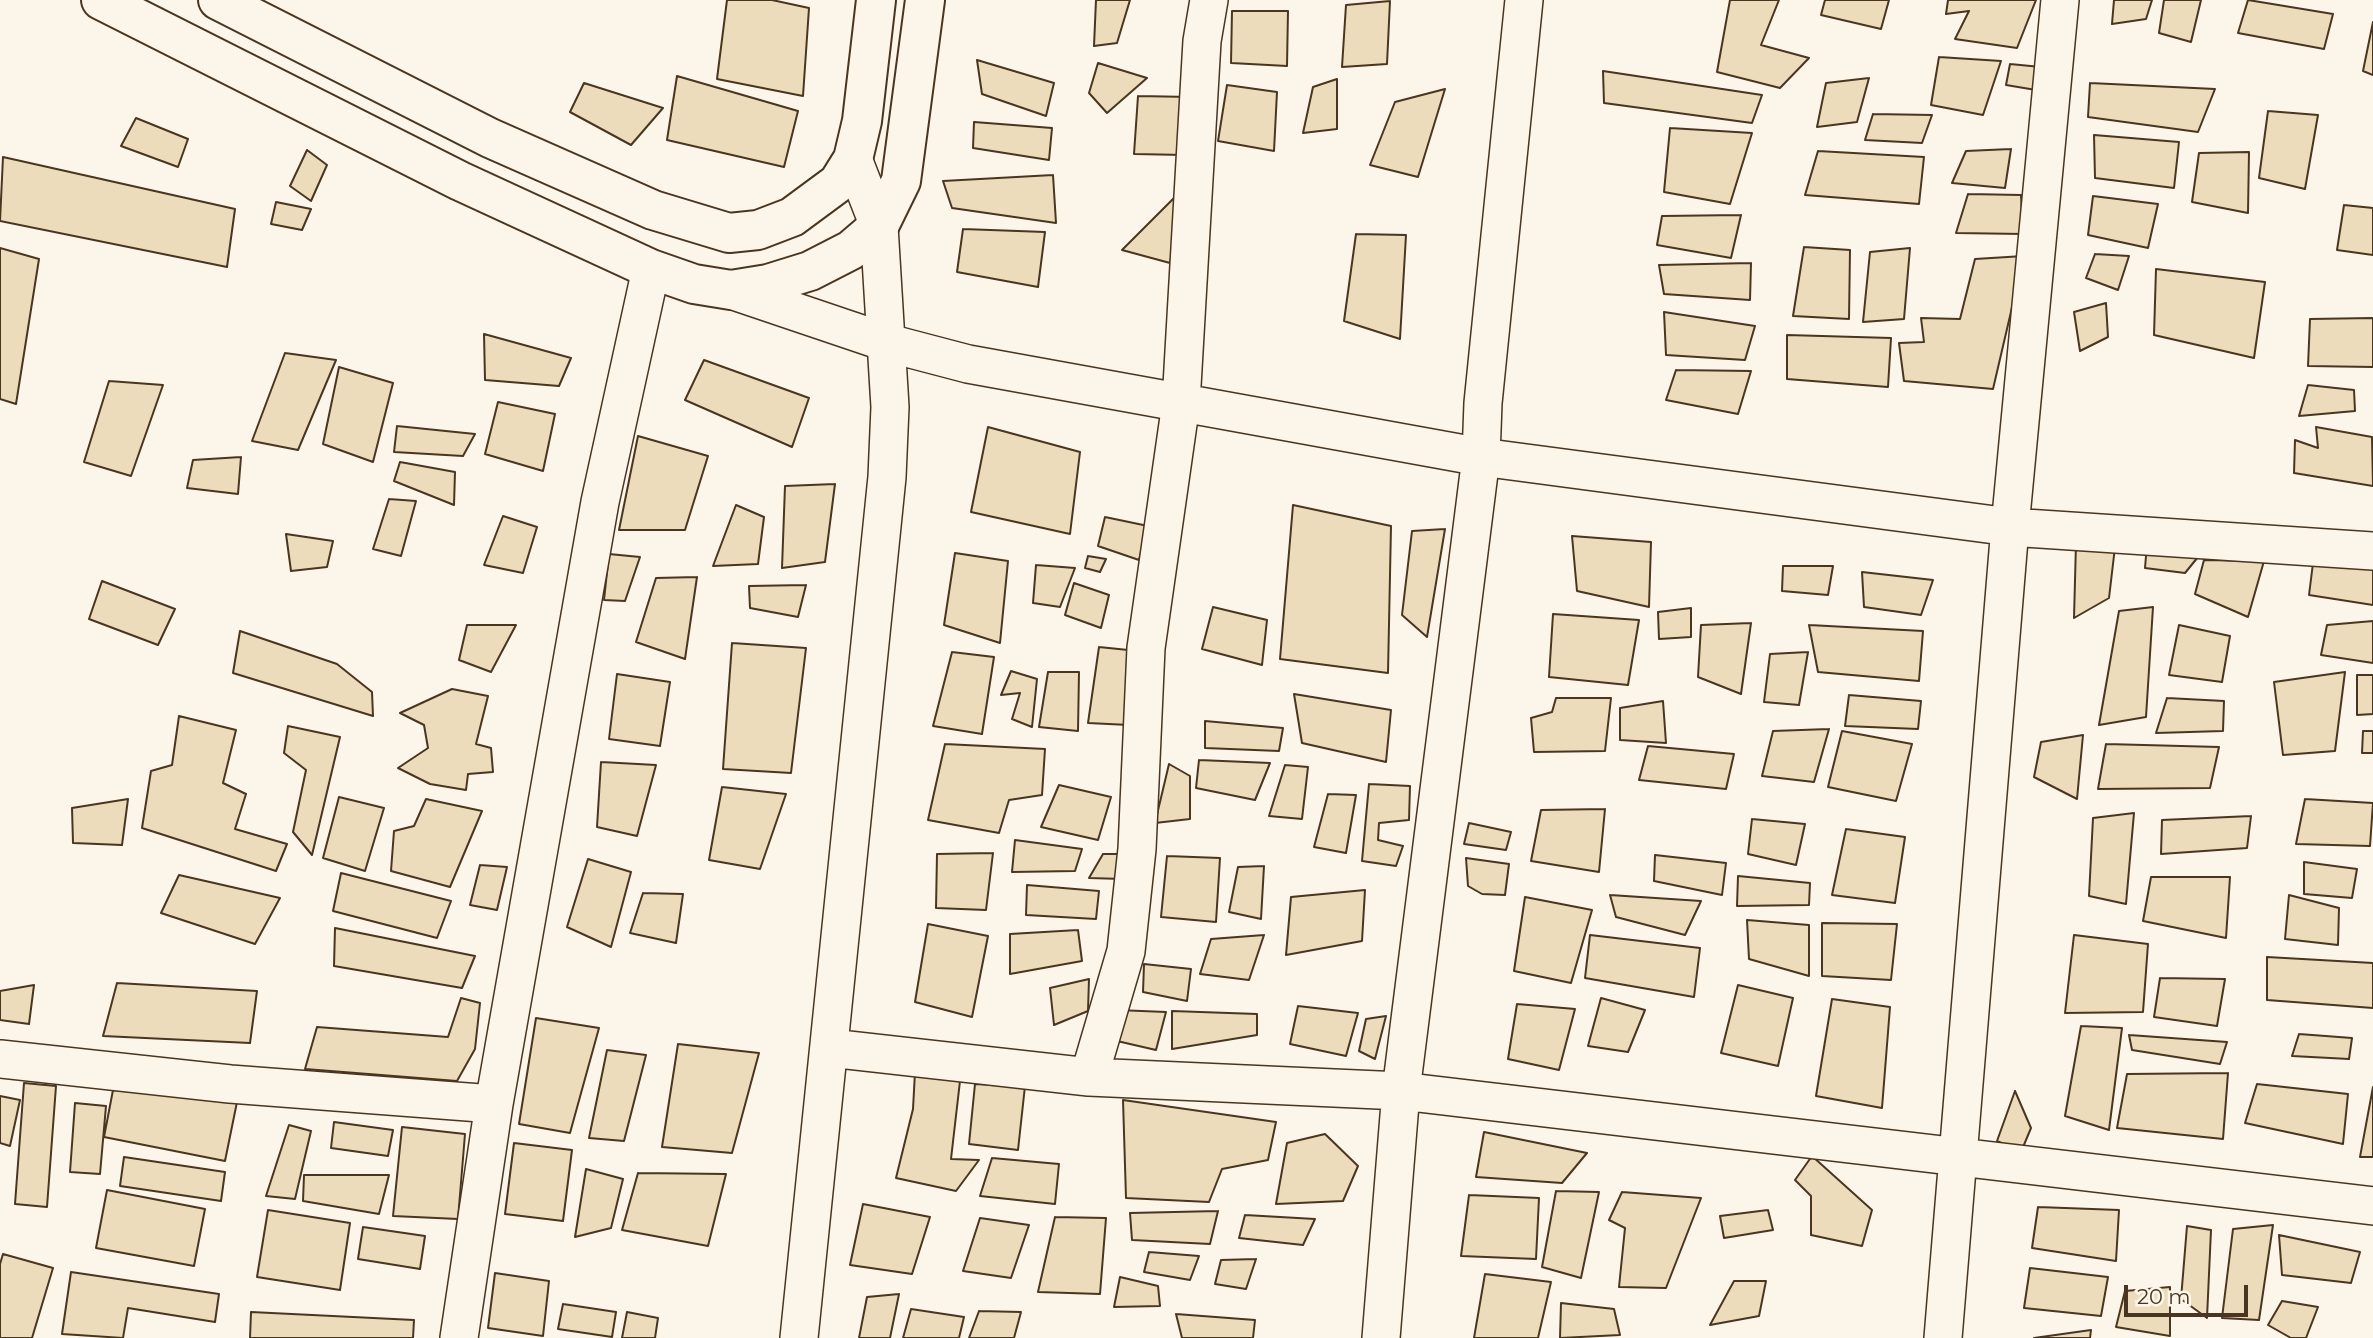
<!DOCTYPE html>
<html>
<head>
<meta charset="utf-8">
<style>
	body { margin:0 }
	#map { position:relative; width:2373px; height:1338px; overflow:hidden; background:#fbf6e9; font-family:Montserrat,sans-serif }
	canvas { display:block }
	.scale { position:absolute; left:2124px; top:1285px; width:124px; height:32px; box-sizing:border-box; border:4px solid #4a3520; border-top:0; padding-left:9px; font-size:21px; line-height:24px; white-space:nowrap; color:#4a3520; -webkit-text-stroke:5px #fbf6e9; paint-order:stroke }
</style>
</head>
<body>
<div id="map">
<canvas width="2373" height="1338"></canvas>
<div class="scale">20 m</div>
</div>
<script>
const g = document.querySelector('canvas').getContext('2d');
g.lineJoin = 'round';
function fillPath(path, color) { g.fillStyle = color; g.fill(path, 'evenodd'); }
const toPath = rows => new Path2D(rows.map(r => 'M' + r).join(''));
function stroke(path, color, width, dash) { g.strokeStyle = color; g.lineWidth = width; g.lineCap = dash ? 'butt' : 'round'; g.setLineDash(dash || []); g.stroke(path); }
const building = toPath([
	[727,0,772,0,809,8,803,96,717,79,727,0],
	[1096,0,1130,0,1117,43,1094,46,1096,0],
	[1730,0,1779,0,1761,45,1809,58,1780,88,1717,72,1730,0],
	[1825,0,1889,0,1881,29,1821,15,1825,0],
	[1948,0,2036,0,2017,48,1955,39,1969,11,1946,14,1948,0],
	[2114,0,2152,0,2146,19,2112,24,2114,0],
	[2164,0,2201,0,2191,42,2159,33,2164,0],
	[2248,0,2333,14,2324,49,2238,33,2248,0],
	[1390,1,1387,64,1342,67,1346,5,1390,1],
	[1232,11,1288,11,1287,66,1231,63,1232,11],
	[2373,22,2373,75,2363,71,2373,22],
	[1939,57,2001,61,1983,115,1931,105,1939,57],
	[977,60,1054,83,1046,116,982,94,977,60],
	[1098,63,1147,78,1107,113,1089,93,1098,63],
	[2010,64,2041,67,2036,90,2006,85,2010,64],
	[1603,71,1762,95,1752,123,1604,103,1603,71],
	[677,76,798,111,784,167,667,140,677,76],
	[1869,78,1857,122,1817,127,1826,83,1869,78],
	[1337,79,1337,129,1303,133,1313,87,1337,79],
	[584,83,663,108,631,145,570,112,584,83],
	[2090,83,2215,89,2198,132,2088,117,2090,83],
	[1227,85,1277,92,1274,151,1218,141,1227,85],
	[1445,89,1418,177,1370,165,1395,102,1445,89],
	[1138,96,1191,97,1185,155,1134,154,1138,96],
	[2268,111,2318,115,2305,189,2259,178,2268,111],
	[1873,114,1932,115,1922,143,1865,140,1873,114],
	[136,118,188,139,178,167,121,146,136,118],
	[974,122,1052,128,1049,160,973,148,974,122],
	[1670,128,1752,133,1730,204,1664,192,1670,128],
	[2094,135,2179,142,2174,188,2095,178,2094,135],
	[2011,149,2005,188,1952,183,1966,151,2011,149],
	[307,150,327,165,311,201,290,186,307,150],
	[1818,151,1924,157,1919,204,1805,195,1818,151],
	[2249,152,2248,213,2192,202,2199,153,2249,152],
	[3,157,235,209,227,267,0,221,3,157],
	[1053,175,1056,223,952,208,943,181,1053,175],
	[1184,188,1170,263,1122,250,1184,188],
	[1968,194,2021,195,2023,234,1956,233,1968,194],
	[2093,196,2158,204,2148,248,2088,235,2093,196],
	[276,202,311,209,302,230,271,224,276,202],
	[2344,205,2373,208,2373,255,2337,250,2344,205],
	[1741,215,1731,258,1657,245,1662,216,1741,215],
	[963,229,1045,232,1038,287,957,272,963,229],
	[1356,234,1406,235,1400,339,1344,321,1356,234],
	[1804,247,1850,250,1849,319,1793,316,1804,247],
	[0,248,39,259,16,404,0,399,0,248],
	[1910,248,1904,319,1863,322,1870,252,1910,248],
	[2095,254,2129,256,2118,290,2086,278,2095,254],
	[2024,256,1993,389,1904,381,1899,343,1924,342,1921,318,1960,319,1975,259,2024,256],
	[1751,263,1750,300,1664,294,1659,265,1751,263],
	[2156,269,2265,282,2254,358,2154,335,2156,269],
	[2106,303,2108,337,2080,351,2074,312,2106,303],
	[1664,312,1755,326,1745,360,1666,355,1664,312],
	[2373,318,2373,367,2308,366,2310,319,2373,318],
	[484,334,571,358,559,386,485,380,484,334],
	[1787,335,1891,338,1888,387,1787,379,1787,335],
	[285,353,336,360,298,450,252,441,285,353],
	[704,360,809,398,792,447,685,400,704,360],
	[339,367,393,383,373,462,323,444,339,367],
	[1676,370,1751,371,1738,414,1666,400,1676,370],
	[109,381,163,385,131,476,84,462,109,381],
	[2308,385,2354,390,2355,411,2299,416,2308,385],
	[498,402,555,414,543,471,485,454,498,402],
	[397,426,475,434,463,456,394,452,397,426],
	[988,427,1080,452,1070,534,971,512,988,427],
	[2316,427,2372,437,2373,486,2294,473,2295,440,2318,448,2316,427],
	[638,436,708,456,685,530,619,530,638,436],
	[241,457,238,494,187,488,193,460,241,457],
	[400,462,455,472,454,505,394,481,400,462],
	[835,484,825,562,782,568,785,486,835,484],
	[389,499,416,501,401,556,373,549,389,499],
	[736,505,764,517,758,564,713,566,736,505],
	[1293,505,1391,526,1388,673,1280,659,1293,505],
	[503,516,537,527,523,573,484,565,503,516],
	[1105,517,1148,526,1139,560,1098,546,1105,517],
	[1445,529,1427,637,1402,615,1412,531,1445,529],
	[286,534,333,541,327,567,291,571,286,534],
	[1572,536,1651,542,1649,607,1577,591,1572,536],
	[2076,543,2115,547,2109,598,2074,618,2076,543],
	[2147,544,2198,557,2185,573,2145,568,2147,544],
	[955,553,1008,561,1000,643,944,625,955,553],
	[609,554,640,557,625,601,604,600,609,554],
	[2314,555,2373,562,2373,605,2309,595,2314,555],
	[1088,556,1106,559,1100,572,1085,568,1088,556],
	[2204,560,2264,561,2248,617,2195,594,2204,560],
	[1036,565,1075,568,1060,607,1033,603,1036,565],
	[1783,566,1833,566,1828,595,1782,591,1783,566],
	[1862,572,1933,580,1921,615,1864,607,1862,572],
	[697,577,685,659,636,642,656,578,697,577],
	[102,581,175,609,158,645,89,619,102,581],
	[1074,583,1109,595,1101,628,1065,615,1074,583],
	[806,585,798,617,750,608,749,586,806,585],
	[1213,607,1267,620,1262,665,1202,649,1213,607],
	[2153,607,2146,717,2099,725,2119,611,2153,607],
	[1691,608,1691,637,1659,639,1658,612,1691,608],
	[1553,614,1639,620,1628,685,1549,677,1553,614],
	[2373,621,2373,663,2321,655,2327,625,2373,621],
	[1751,623,1741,694,1698,677,1701,625,1751,623],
	[467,625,516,625,491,672,459,660,467,625],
	[1809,625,1923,631,1919,681,1818,672,1809,625],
	[2179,625,2230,636,2222,682,2169,675,2179,625],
	[240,631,337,664,372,692,373,716,233,673,240,631],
	[732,643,806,648,791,773,723,769,732,643],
	[1099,647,1138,651,1129,725,1088,723,1099,647],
	[952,652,994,657,982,734,933,726,952,652],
	[1808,652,1799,705,1764,702,1770,654,1808,652],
	[1011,671,1037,679,1032,727,1012,719,1020,693,1001,695,1011,671],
	[1048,672,1079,672,1078,731,1039,727,1048,672],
	[2345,672,2335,751,2283,755,2274,682,2345,672],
	[617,674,670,682,660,746,609,739,617,674],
	[2357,675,2373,675,2373,714,2357,715,2357,675],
	[452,689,488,696,476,744,491,748,493,772,468,774,466,790,430,784,398,768,428,748,424,725,400,713,452,689],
	[1294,694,1391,710,1386,762,1302,743,1294,694],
	[1849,695,1921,701,1918,729,1845,726,1849,695],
	[1556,698,1611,698,1605,751,1534,752,1531,718,1552,712,1556,698],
	[2167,698,2224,701,2223,731,2156,733,2167,698],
	[1663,701,1666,743,1620,740,1620,708,1663,701],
	[179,716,236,730,223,783,246,794,235,829,287,844,276,871,142,828,151,771,172,765,179,716],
	[1205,721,1283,728,1279,751,1205,748,1205,721],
	[288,726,340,737,312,855,293,832,306,770,284,753,288,726],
	[1829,729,1814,782,1762,776,1773,731,1829,729],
	[1842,731,1912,744,1896,801,1828,787,1842,731],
	[2363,731,2373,731,2373,753,2362,753,2363,731],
	[2083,735,2077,799,2034,777,2041,742,2083,735],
	[945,744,1045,749,1042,795,1009,800,999,833,928,820,945,744],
	[2106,744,2219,747,2210,788,2098,789,2106,744],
	[1648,746,1734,754,1726,789,1639,780,1648,746],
	[1199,760,1270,763,1255,800,1196,788,1199,760],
	[601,762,656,765,637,836,597,827,601,762],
	[1169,764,1190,776,1190,819,1155,823,1169,764],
	[1285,765,1308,767,1302,819,1269,816,1285,765],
	[1369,784,1410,786,1409,820,1379,823,1378,840,1403,846,1396,866,1362,861,1369,784],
	[1059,785,1111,797,1098,840,1041,827,1059,785],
	[722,787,786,794,760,869,709,860,722,787],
	[1328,794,1356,795,1346,853,1314,847,1328,794],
	[339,797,384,808,365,871,323,858,339,797],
	[128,799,122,845,73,843,72,808,128,799],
	[426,799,482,811,450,887,391,871,394,831,414,826,426,799],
	[2305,799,2373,803,2370,846,2296,844,2305,799],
	[1605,809,1599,872,1531,861,1541,810,1605,809],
	[2134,813,2126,904,2089,896,2093,818,2134,813],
	[2251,816,2247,848,2161,854,2162,820,2251,816],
	[1752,819,1805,824,1796,865,1748,854,1752,819],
	[1469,823,1511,832,1506,850,1464,844,1469,823],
	[1846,829,1905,837,1895,903,1832,895,1846,829],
	[1015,840,1082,849,1075,871,1012,872,1015,840],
	[993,853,986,910,936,908,937,854,993,853],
	[1103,854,1130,854,1123,879,1089,878,1103,854],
	[1655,855,1726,863,1722,895,1654,881,1655,855],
	[1167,856,1220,858,1216,922,1161,917,1167,856],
	[1466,858,1509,864,1505,895,1482,894,1468,886,1466,858],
	[588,859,631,872,611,947,567,927,588,859],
	[2304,862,2357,869,2352,898,2304,894,2304,862],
	[480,865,507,867,497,910,470,905,480,865],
	[1264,866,1261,919,1229,912,1238,867,1264,866],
	[341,873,451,901,437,938,333,911,341,873],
	[179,875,280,898,255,944,161,913,179,875],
	[1738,876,1810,883,1809,905,1737,906,1738,876],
	[2151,877,2230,877,2226,938,2143,921,2151,877],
	[1027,885,1099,891,1096,919,1026,915,1027,885],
	[1365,890,1362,941,1286,955,1291,897,1365,890],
	[643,893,683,894,676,943,630,933,643,893],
	[1610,895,1701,901,1685,935,1616,917,1610,895],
	[2289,895,2339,908,2338,945,2285,939,2289,895],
	[1525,897,1592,910,1571,983,1514,971,1525,897],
	[1747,920,1809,925,1809,976,1749,959,1747,920],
	[1822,923,1897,924,1891,980,1822,976,1822,923],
	[928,924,988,936,972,1017,915,1002,928,924],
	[335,928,475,956,462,988,334,966,335,928],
	[1078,930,1082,961,1010,974,1010,934,1078,930],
	[1264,935,1249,980,1200,974,1211,939,1264,935],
	[1590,935,1700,948,1694,997,1585,978,1590,935],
	[2074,935,2148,944,2143,1012,2065,1013,2074,935],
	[2267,957,2373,963,2373,1008,2267,1000,2267,957],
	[1144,964,1191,969,1187,1001,1143,992,1144,964],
	[2160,978,2225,979,2217,1026,2154,1017,2160,978],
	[1089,979,1088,1011,1054,1025,1050,988,1089,979],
	[117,983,257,991,250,1043,103,1036,117,983],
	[34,985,29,1024,0,1020,0,991,34,985],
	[1738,985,1793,998,1778,1066,1721,1053,1738,985],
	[461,998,480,1003,475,1049,457,1081,305,1069,317,1027,448,1037,461,998],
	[1601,998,1645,1010,1628,1052,1588,1046,1601,998],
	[1832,999,1890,1007,1882,1108,1816,1096,1832,999],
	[1517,1004,1575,1009,1559,1070,1508,1059,1517,1004],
	[1298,1006,1358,1013,1346,1056,1290,1044,1298,1006],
	[1117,1010,1166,1012,1156,1050,1117,1041,1117,1010],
	[1172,1011,1257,1014,1257,1035,1172,1049,1172,1011],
	[1386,1016,1375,1059,1359,1051,1366,1019,1386,1016],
	[536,1018,599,1028,570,1133,519,1124,536,1018],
	[2081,1026,2122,1028,2109,1130,2065,1116,2081,1026],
	[2299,1034,2352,1038,2349,1059,2292,1056,2299,1034],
	[2129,1035,2227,1042,2220,1064,2132,1050,2129,1035],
	[678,1044,759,1053,732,1153,662,1147,678,1044],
	[607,1050,646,1055,624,1141,589,1138,607,1050],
	[915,1072,960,1081,951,1159,979,1160,956,1191,896,1178,913,1109,915,1072],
	[2228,1073,2223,1139,2117,1128,2127,1074,2228,1073],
	[24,1083,56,1086,47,1207,15,1204,24,1083],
	[975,1084,1025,1086,1018,1150,969,1144,975,1084],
	[2257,1084,2348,1094,2343,1144,2245,1123,2257,1084],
	[2373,1087,2373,1157,2360,1157,2373,1087],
	[113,1090,237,1102,225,1161,104,1137,113,1090],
	[2015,1091,2031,1128,2021,1152,1997,1141,2015,1091],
	[0,1096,20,1100,10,1146,0,1143,0,1096],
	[1123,1100,1276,1122,1268,1160,1222,1169,1209,1202,1126,1198,1123,1100],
	[75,1103,106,1106,100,1174,70,1172,75,1103],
	[334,1122,393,1130,388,1156,331,1148,334,1122],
	[289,1125,311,1131,295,1199,266,1196,289,1125],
	[402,1127,465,1134,458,1219,393,1216,402,1127],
	[1484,1132,1587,1153,1562,1183,1476,1177,1484,1132],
	[1325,1134,1358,1166,1343,1201,1276,1204,1287,1143,1325,1134],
	[514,1143,572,1150,563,1221,505,1214,514,1143],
	[1812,1156,1872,1210,1862,1246,1811,1235,1811,1196,1795,1180,1812,1156],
	[124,1157,225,1172,221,1201,120,1186,124,1157],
	[992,1158,1059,1164,1055,1204,980,1196,992,1158],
	[586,1169,623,1179,611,1228,575,1237,586,1169],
	[638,1173,726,1174,708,1246,622,1230,638,1173],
	[304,1175,389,1175,379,1214,303,1201,304,1175],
	[107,1190,205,1209,194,1266,96,1248,107,1190],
	[1556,1191,1599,1192,1581,1278,1542,1267,1556,1191],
	[1622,1192,1701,1198,1666,1288,1619,1287,1625,1228,1609,1220,1622,1192],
	[1469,1195,1539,1198,1536,1259,1461,1256,1469,1195],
	[863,1204,930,1217,912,1274,850,1265,863,1204],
	[2038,1207,2119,1210,2116,1261,2032,1248,2038,1207],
	[268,1210,350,1223,340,1290,257,1277,268,1210],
	[1768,1210,1773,1230,1724,1238,1720,1216,1768,1210],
	[1218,1211,1210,1244,1132,1240,1130,1213,1218,1211],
	[1245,1215,1315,1219,1303,1245,1239,1238,1245,1215],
	[1055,1217,1106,1218,1100,1294,1038,1292,1055,1217],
	[980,1218,1029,1225,1011,1278,963,1271,980,1218],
	[2273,1225,2259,1320,2222,1318,2233,1229,2273,1225],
	[2187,1226,2211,1230,2207,1318,2181,1299,2187,1226],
	[363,1227,425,1236,420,1269,358,1259,363,1227],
	[2279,1235,2360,1252,2351,1283,2282,1275,2279,1235],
	[1149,1252,1199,1256,1190,1280,1144,1272,1149,1252],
	[3,1254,53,1268,32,1338,0,1338,0,1264,3,1254],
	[1256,1259,1246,1289,1215,1284,1221,1260,1256,1259],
	[2030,1268,2108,1277,2101,1316,2024,1308,2030,1268],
	[71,1272,219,1294,215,1322,128,1308,123,1338,62,1334,71,1272],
	[495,1273,549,1281,543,1336,488,1328,495,1273],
	[1485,1274,1551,1282,1538,1338,1474,1338,1485,1274],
	[1120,1277,1158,1286,1160,1306,1114,1307,1120,1277],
	[1734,1281,1766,1281,1759,1316,1710,1325,1734,1281],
	[2170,1287,2170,1336,2116,1327,2125,1291,2170,1287],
	[899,1294,890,1338,859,1338,867,1297,899,1294],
	[2282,1301,2318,1307,2306,1338,2291,1338,2268,1325,2282,1301],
	[1561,1303,1614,1309,1620,1335,1560,1338,1561,1303],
	[563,1304,616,1312,612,1337,558,1329,563,1304],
	[911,1309,964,1317,959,1338,903,1338,911,1309],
	[979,1311,1021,1312,1014,1338,969,1338,979,1311],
	[251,1312,414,1320,413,1338,250,1338,251,1312],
	[627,1312,658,1318,655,1338,622,1338,627,1312],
	[1176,1314,1255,1320,1253,1338,1182,1338,1176,1314],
	[2091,1330,2090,1338,2034,1338,2091,1330]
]);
fillPath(building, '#ecdcbc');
stroke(building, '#4a3520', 2);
const minor = toPath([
	[731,290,888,343,968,364,1481,457,2010,527,2373,551],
	[830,1048,1089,1077,1401,1091,2373,1206],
	[0,1059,230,1084,494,1104],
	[1089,1077,1126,951,1137,849,1146,648,1181,403,1202,41,1209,0],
	[459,1338,494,1104,600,502,651,269],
	[799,1338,887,477,890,407,879,226,853,159],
	[1381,1338,1401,1091,1481,457,1483,403,1524,0],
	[1943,1338,2010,527,2060,0]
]);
const primary = toPath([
	[101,0,460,181,651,269,694,284,731,290,768,284,810,271,851,250,879,226,901,181,925,0],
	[218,0,490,138,653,210,729,233,758,230,792,217,838,183,853,159,862,121,876,0]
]);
stroke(minor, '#4a3520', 40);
stroke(primary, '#4a3520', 42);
stroke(minor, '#fbf6e9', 37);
stroke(primary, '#fbf6e9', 38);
</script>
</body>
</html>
